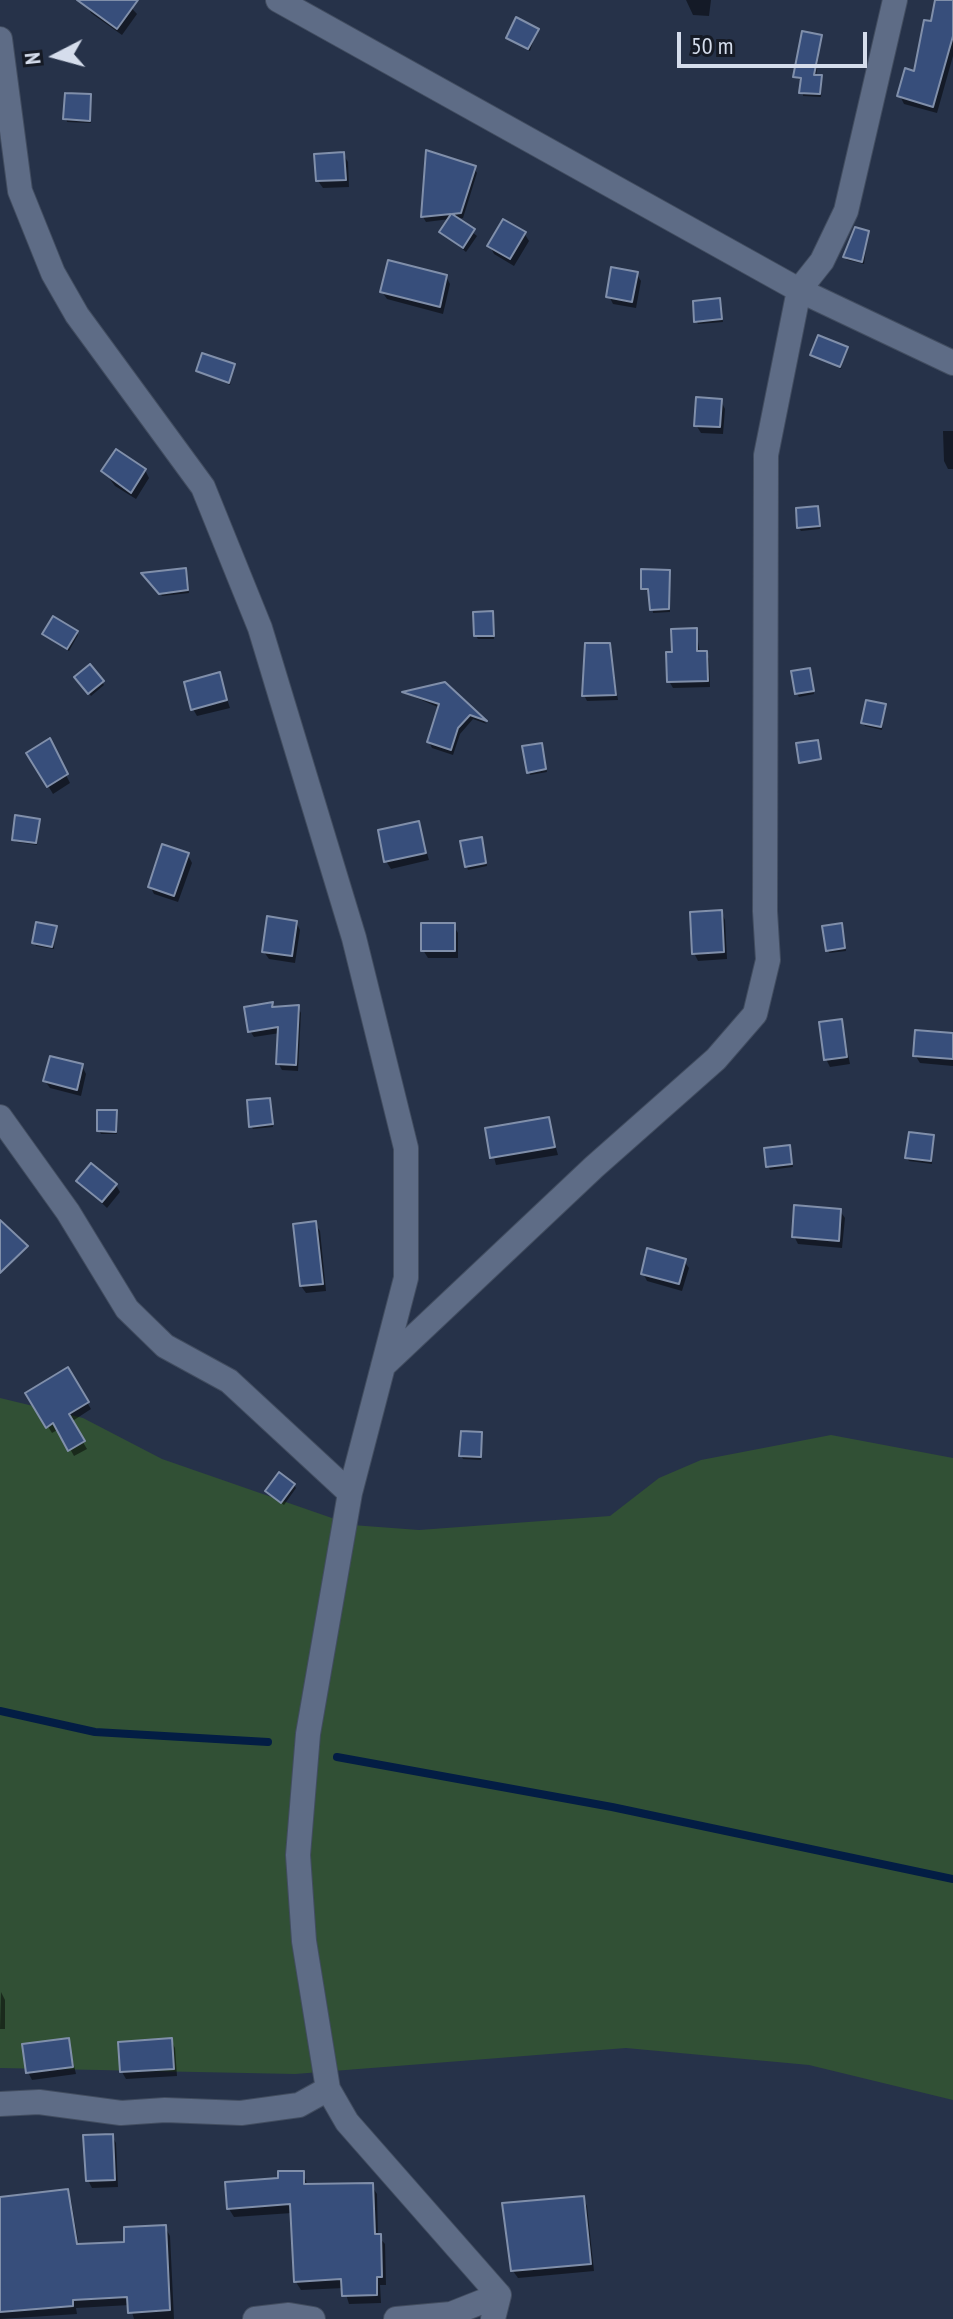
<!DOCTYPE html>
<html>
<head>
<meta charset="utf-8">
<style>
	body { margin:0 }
	#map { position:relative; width:953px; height:2319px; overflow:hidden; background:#263249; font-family:"PT Sans Narrow",sans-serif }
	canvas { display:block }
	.north { position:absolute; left:16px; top:16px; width:80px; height:80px; -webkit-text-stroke:6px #151a25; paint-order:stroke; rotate:264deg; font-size:22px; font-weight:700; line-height:32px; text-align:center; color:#d5ddec }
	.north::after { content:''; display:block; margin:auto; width:28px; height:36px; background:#d5ddec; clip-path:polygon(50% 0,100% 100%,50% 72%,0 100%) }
	.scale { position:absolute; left:677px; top:32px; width:190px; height:36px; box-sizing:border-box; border:4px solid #d5ddec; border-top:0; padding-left:10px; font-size:24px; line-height:28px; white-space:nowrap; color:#d5ddec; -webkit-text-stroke:6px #151a25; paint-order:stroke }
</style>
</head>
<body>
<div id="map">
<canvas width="953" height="2319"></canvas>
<div class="north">N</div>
<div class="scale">50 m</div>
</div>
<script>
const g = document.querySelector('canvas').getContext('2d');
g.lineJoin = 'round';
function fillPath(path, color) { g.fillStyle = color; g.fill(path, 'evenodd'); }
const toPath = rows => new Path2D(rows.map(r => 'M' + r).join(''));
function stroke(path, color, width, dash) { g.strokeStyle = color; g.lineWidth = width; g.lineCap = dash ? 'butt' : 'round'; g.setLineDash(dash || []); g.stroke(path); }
fillPath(toPath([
	[0,1398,83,1418,162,1459,352,1525,419,1530,610,1516,659,1478,701,1460,831,1435,953,1458,953,2100,809,2065,626,2048,295,2074,0,2068]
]), '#315035');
fillPath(toPath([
	[91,0,124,0,137,14,122,35,91,13,87,5],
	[686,0,711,0,709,16,693,15],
	[953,7,953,56,937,113,904,104,900,96,916,73,932,24],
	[537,30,530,51,508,38],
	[821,37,816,77,822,80,821,97,803,96,802,81,795,77],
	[90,96,91,123,67,122,66,118],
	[343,154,348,162,349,187,323,188,318,181],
	[474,168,477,173,463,218,456,219,477,236,466,252,442,232,450,219,426,222,423,217],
	[524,233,529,241,514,266,494,254,490,246],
	[868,233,864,264,847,260,846,257],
	[636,273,641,281,636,308,613,304,609,296],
	[446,277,450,284,443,314,387,299,382,292],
	[719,301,723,322,698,324,696,321],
	[846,349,841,369,812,355],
	[234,366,230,385,198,371],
	[721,401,725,409,723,434,701,433,696,425],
	[943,431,953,431,953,469,948,469,944,461],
	[145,470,149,478,136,499,115,486,104,471],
	[817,508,820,529,801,531,799,528],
	[185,571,189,593,162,596,144,575],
	[669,572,670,612,653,613,651,592,643,589],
	[492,613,494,639,478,639,476,636],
	[696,630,700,653,706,653,709,659,710,687,673,688,669,681,674,654],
	[76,632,78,635,69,651,45,634],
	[609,645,618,700,587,701,584,695],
	[811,673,814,694,799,697,797,694],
	[219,675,230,708,197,716,193,709],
	[77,677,102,682,104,685,91,696],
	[445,685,487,724,473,719,460,734,453,755,432,748,429,742,440,708,405,693],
	[885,706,882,730,865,726,863,723],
	[49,741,70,783,53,794,29,754],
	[542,748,547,772,530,775,529,772],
	[39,821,37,845,16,842,14,839],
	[418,823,429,860,391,869,386,861],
	[483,843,487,866,468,870,467,867],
	[188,855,192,863,178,902,154,894,150,886],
	[721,912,725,920,727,959,698,961,694,953],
	[296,922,300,930,295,963,269,959,264,952],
	[453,925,458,933,458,958,428,958,423,950],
	[55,927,54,949,36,946,34,943],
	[843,928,846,951,829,953,828,950],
	[272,1004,274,1009,298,1007,301,1013,298,1071,282,1070,278,1063,280,1033,254,1037,250,1031],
	[841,1021,850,1064,830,1067,826,1059],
	[953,1035,953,1066,920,1063,915,1055],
	[82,1066,86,1074,81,1096,50,1088,45,1081],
	[269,1100,273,1127,253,1129,251,1126],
	[115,1112,117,1134,101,1134,99,1130],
	[548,1119,558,1155,496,1165,487,1130],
	[933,1137,932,1164,909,1161,907,1158],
	[789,1147,793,1167,770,1170,768,1166],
	[79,1181,116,1185,120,1192,107,1208],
	[840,1211,845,1218,842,1248,798,1244,794,1236],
	[315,1224,320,1231,326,1291,306,1293,301,1286],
	[684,1261,689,1268,682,1291,647,1281,643,1273],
	[68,1370,91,1409,71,1422,87,1449,74,1456,59,1429,52,1433,28,1394],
	[481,1434,481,1460,463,1459,461,1455],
	[294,1485,296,1488,284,1505,267,1491],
	[1,1992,5,2000,5,2029,0,2029],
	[68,2040,76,2074,32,2080,28,2072],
	[171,2040,175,2048,177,2076,126,2079,122,2072],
	[112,2136,116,2143,118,2187,92,2188,88,2180],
	[303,2173,308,2186,371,2185,377,2194,378,2236,385,2244,386,2285,380,2285,381,2303,349,2304,344,2288,301,2290,296,2282,292,2213,234,2217,229,2209,280,2180],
	[66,2191,71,2200,79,2246,126,2244,165,2227,170,2236,174,2319,134,2319,130,2305,76,2308,77,2314,0,2319,0,2198],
	[583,2198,587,2206,594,2271,518,2278,513,2271]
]), '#0007');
stroke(toPath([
	[0,1711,95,1732,268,1742],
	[337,1757,612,1807,953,1879]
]), '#031d44', 8);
const building = toPath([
	[77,0,138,0,117,29,77,0],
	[935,0,953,0,953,36,933,107,897,96,905,68,914,71,924,20,931,21,935,0],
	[516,17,539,29,528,49,506,38,516,17],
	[802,31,822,35,814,75,822,75,820,94,799,93,801,78,793,77,802,31],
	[65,93,91,94,90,121,63,119,65,93],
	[426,150,476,166,461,213,452,214,475,229,463,248,439,232,451,214,421,217,426,150],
	[344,152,346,180,316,181,314,154,344,152],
	[503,219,526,232,510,259,487,246,503,219],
	[855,227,869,231,862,262,843,257,855,227],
	[388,260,447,275,440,307,380,292,388,260],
	[611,267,638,272,632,302,606,297,611,267],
	[720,298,722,319,694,322,693,301,720,298],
	[818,335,848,347,840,367,810,355,818,335],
	[202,353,235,364,229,383,196,371,202,353],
	[696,397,722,399,720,427,694,426,696,397],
	[116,449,146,469,131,493,101,471,116,449],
	[818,506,820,526,797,528,796,508,818,506],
	[186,568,188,590,159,594,141,573,186,568],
	[641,569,670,570,669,609,650,610,648,589,641,589,641,569],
	[493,611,494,636,474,636,473,612,493,611],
	[53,616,78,631,67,649,42,634,53,616],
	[697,628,697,651,707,651,708,681,667,682,666,652,672,652,671,629,697,628],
	[585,643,610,643,616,695,582,696,585,643],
	[90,664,104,681,88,694,74,677,90,664],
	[810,668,814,691,795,694,791,671,810,668],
	[220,672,227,700,191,710,184,682,220,672],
	[445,682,487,721,470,715,458,728,451,750,427,742,439,704,402,692,445,682],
	[866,700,886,704,881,727,861,723,866,700],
	[50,738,68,774,47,787,26,753,50,738],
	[818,740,821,759,799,763,796,743,818,740],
	[542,743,546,769,527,773,522,746,542,743],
	[15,815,40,819,36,843,12,840,15,815],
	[419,821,426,853,384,862,378,830,419,821],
	[482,837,486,863,465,867,460,841,482,837],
	[162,844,189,853,174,896,148,887,162,844],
	[722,910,724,952,692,954,690,912,722,910],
	[267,916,297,921,292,956,262,952,267,916],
	[36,922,57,926,52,947,32,943,36,922],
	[421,923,455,923,455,951,421,951,421,923],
	[842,923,845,948,826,951,822,926,842,923],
	[273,1002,272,1007,299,1005,296,1065,276,1064,278,1027,248,1032,244,1007,273,1002],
	[842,1019,847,1057,824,1060,819,1022,842,1019],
	[915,1030,953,1033,953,1059,913,1056,915,1030],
	[50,1056,83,1064,77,1090,43,1081,50,1056],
	[270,1098,273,1124,249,1127,247,1100,270,1098],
	[97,1110,117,1110,116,1132,97,1131,97,1110],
	[549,1117,555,1147,490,1158,485,1128,549,1117],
	[909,1132,934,1135,931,1161,905,1158,909,1132],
	[790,1145,792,1164,766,1167,764,1148,790,1145],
	[91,1163,117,1184,102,1202,76,1181,91,1163],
	[794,1205,841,1209,839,1241,792,1237,794,1205],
	[0,1220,28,1246,0,1273,0,1220],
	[316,1221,323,1284,300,1286,293,1224,316,1221],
	[647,1248,686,1259,679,1284,641,1274,647,1248],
	[68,1367,89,1402,69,1414,85,1441,68,1451,53,1423,46,1428,25,1393,68,1367],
	[461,1431,482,1432,481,1457,459,1456,461,1431],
	[279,1472,295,1484,281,1503,265,1491,279,1472],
	[69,2038,73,2067,26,2073,22,2044,69,2038],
	[172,2038,174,2069,120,2072,118,2042,172,2038],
	[113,2134,115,2180,86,2181,83,2135,113,2134],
	[278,2171,304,2171,304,2184,373,2183,375,2234,381,2234,382,2277,377,2277,377,2295,342,2296,341,2279,294,2282,290,2204,227,2209,225,2182,278,2178,278,2171],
	[68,2189,77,2244,124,2242,124,2227,166,2225,170,2310,128,2313,127,2297,73,2300,73,2306,0,2312,0,2197,68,2189],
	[584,2196,591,2264,511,2271,502,2203,584,2196]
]);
fillPath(building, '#374e7b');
stroke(building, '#808faa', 2);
const minor = toPath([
	[278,0,799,290,953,363],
	[0,39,20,191,53,273,77,315,203,487,260,628,354,938,406,1148,406,1278,350,1493,308,1734,298,1855,304,1941,328,2089,347,2122,499,2295,493,2319],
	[0,1117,68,1212,127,1309,165,1346,229,1381,350,1493],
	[383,1366,594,1167,716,1059,755,1014,768,960,765,911,766,455,799,290,822,261,846,211,895,0],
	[0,2104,39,2102,121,2113,165,2110,241,2113,299,2105,328,2089],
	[255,2319,289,2315,313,2319],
	[396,2319,451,2314,499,2295]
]);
stroke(minor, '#424d60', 26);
stroke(minor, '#5e6c86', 24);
</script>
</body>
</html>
